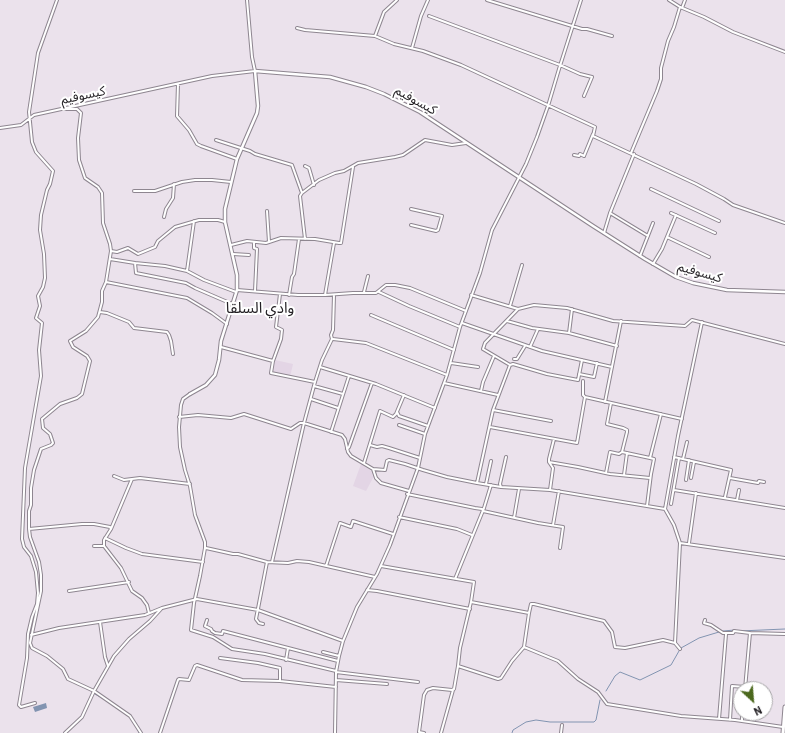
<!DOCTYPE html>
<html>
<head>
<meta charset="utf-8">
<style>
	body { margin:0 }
	#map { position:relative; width:785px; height:733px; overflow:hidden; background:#ebe2ec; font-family:Barlow,sans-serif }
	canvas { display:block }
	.north { position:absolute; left:733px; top:681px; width:40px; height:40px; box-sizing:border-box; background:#fff; border:1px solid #a7a6a8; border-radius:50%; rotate:154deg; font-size:11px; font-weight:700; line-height:16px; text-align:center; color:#242125 }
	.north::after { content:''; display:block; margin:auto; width:14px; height:18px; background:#4b681d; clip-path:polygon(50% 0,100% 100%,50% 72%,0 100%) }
</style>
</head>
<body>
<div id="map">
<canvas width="785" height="733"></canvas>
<div class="north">N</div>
</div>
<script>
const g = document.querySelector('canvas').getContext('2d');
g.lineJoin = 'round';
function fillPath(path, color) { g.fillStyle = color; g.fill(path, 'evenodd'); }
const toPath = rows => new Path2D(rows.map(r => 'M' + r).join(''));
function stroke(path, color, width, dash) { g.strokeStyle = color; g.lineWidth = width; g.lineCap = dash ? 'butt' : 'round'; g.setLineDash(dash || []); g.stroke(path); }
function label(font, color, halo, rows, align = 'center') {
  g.font = font + ' Barlow,"Noto Sans Arabic",sans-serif'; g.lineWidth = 4; g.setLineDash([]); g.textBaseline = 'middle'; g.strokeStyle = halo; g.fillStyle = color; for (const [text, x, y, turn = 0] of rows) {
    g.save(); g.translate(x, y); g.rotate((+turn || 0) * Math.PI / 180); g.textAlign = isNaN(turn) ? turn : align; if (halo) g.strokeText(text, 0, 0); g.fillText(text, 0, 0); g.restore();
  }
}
fillPath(toPath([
	[275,360,293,364,290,377,273,373],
	[361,464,373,472,372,475,374,476,366,491,353,486]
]), '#e3d5e5');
fillPath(toPath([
	[46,703,47,708,35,712,33,707]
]), '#8294b1');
stroke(toPath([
	[723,631,735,630],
	[740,631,785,629],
	[606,691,615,676,620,672,640,680,671,665,679,651,681,648,699,638,719,632],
	[95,694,102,698],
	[138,730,139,733],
	[512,733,513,730,526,722,536,720,550,722,594,722,596,720,600,700]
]), '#8294b1', 1);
const minor = toPath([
	[487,0,582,29,587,29,612,36],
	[669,0,680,7,704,17,733,32,785,52],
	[682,8,685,0],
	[429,16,560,65,580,74,592,77,584,96],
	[297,28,305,30,375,36,394,44,423,51,461,65,595,127,593,136,696,184,724,199,733,205,785,223],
	[375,36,384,12,397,0],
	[412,48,421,16,428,0],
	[178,84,177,116,189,130,197,144,201,146,237,159],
	[64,109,77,109,81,113,78,138,79,160,85,178,98,187,102,193,103,223,110,244,111,251,106,282,102,291,102,302,98,317,86,331,70,341,73,347,87,356,90,361,82,394,77,398,60,404,42,419,43,428,50,434,53,443,51,445,41,449,34,470,31,488,31,505,29,511,29,529,30,537,39,562,41,575,41,591,30,643,32,648,47,656,63,669,68,679,94,691,130,716,141,733],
	[0,128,21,125,34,115,212,76,255,71,252,57,247,0],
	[216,140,250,151,255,154,292,165,302,193],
	[631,153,657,91,661,79,661,68,668,41,674,27,680,7],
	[574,155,579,156,580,154,584,156,593,134],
	[305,166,309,168,314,185],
	[651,189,719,221],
	[134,191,155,191,182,182,195,180,212,180,231,182],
	[411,209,442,216,438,230,436,231,411,225],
	[267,211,269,242],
	[610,213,648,236],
	[671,213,715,233],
	[164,217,166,209,173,198,174,184],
	[194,221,187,271,204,280,236,292],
	[604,233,610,213,634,154],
	[667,237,709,257],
	[305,239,300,196,302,193,319,180,335,173,344,171,358,163,395,157,403,155,425,140,452,145,466,143],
	[254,242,254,248,257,249,255,291],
	[231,245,247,241,266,243,281,238,315,239,339,243,341,243,353,167],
	[111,251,117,252,128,248,138,254,155,247,158,241,175,227,199,220,218,220,225,222],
	[233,254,249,255],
	[640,256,653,223],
	[110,259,135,263,136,273,186,283,195,288,232,304],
	[135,263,165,266,187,271],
	[653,264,662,249,676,215],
	[106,282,187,298,212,313,227,324],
	[237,290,298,295,325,295,353,293,376,293,386,285,395,285,410,288,466,311],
	[364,292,368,276],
	[379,292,409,306,460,327],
	[289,295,292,277,294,274,299,239],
	[325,295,334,243],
	[471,295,518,309,534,305,567,308,613,321,685,326,692,320,785,344],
	[510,306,522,265],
	[518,309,485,343,483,349,510,365,513,364,547,374,578,380,582,360],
	[100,312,107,313,129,322,134,328,167,332,169,335,171,341,173,354],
	[371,315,454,350],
	[507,321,532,328,569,333,617,346],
	[462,323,542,351,612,367],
	[569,333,572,309],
	[333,339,366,343,447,375],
	[221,347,273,361,271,373,315,382,322,360,332,339,331,335,333,330,334,295],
	[530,347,538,329],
	[514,359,517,359,525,346],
	[273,361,281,339,282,330,276,327,280,294],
	[451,363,478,367],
	[320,367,376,384,435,408],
	[579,374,594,377,597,363],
	[583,381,583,395,585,397,682,419],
	[444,383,498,395],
	[314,386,343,394],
	[481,391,483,382,494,356],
	[190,394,183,399,181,405,179,427,180,447,185,470,190,486,195,515,205,542,205,548,200,576,194,603,191,630,213,637,232,649,265,654,336,671],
	[311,399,338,408],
	[605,402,621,321],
	[611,403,607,424,623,428,627,430,627,432,622,452],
	[493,410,551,421],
	[397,412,399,416,428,426],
	[179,417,198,415,231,418,244,414,291,429,300,423,304,423,342,435,345,439,348,452,351,456,373,469,385,470,387,461,389,460,405,464,423,470,447,477,477,483,501,487,550,490,665,509,674,525,680,543,785,558],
	[399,425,425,434],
	[490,427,577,443,585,397],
	[331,432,349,376],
	[370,445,377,447,382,446,389,448,420,458],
	[347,449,349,447,372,383],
	[674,457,731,470,725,497],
	[683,459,687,442],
	[549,462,578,467,610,474,650,478],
	[364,463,380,411,393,417,396,414,404,395],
	[373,469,376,478,381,483,409,491],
	[606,473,610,452,619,454,622,452,650,458],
	[624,475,627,453],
	[114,476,124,480,140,478,190,484],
	[691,478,694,462],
	[730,478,758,483,759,481,764,482],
	[686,480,689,460],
	[477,483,493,410,510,365],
	[486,484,491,461],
	[501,487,500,484,506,457],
	[550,490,553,468,549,462,549,459,554,439],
	[674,490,785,508],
	[407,494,475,508,482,509,483,511,538,523,563,527,560,548],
	[737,500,739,490],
	[671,504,679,458],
	[647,506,651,474,654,459,650,458,661,414],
	[665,509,678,436,702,322],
	[399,517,457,529,472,535],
	[514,518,519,489],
	[553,525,559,491],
	[29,529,82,524,94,524,110,527,111,529,104,540,104,546,121,568,132,591,142,598,147,605,149,613],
	[111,529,132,479],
	[105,538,126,548,142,554,203,562],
	[680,543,675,643,680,649],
	[689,543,696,493],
	[94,546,104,546],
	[206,548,233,554,238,554,267,562,288,563,297,561,309,562,375,577],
	[272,562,304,423,315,382],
	[326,566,340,523,351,527,353,521,393,534],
	[381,566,474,582,471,602,529,613,531,604,534,604,604,621,612,632,615,647,625,648,663,640,675,643],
	[455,579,484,508,491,485],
	[367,590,377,591,470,609],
	[69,591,129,582],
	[207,620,205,626,211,629,212,631,215,633,222,634,223,631,338,661],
	[705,620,704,623,711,625,723,633,733,633,734,631,750,633],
	[100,622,105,657,108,666],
	[263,624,259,623,256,619,267,562],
	[31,635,59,628,145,615,162,608,197,599,258,610,343,641],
	[524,647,529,613],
	[323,652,339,656],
	[220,658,258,663,280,668,280,681],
	[286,660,288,648],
	[458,666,460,648,471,602],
	[336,672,418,682],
	[336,680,387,684],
	[745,689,750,633,785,634],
	[35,703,21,707,19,705,27,658,28,634,32,617,37,604,38,593,36,572,31,556,24,547,22,539,25,468,41,376,39,350,42,323,36,318,40,306,38,296,43,287,45,278,44,254,40,230,41,215,47,190,50,184,53,171,36,152,32,142,29,112,38,53,57,0],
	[719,719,726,634],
	[730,720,732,686,745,687],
	[742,721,742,713],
	[65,733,82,717,94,691,114,656,129,639,150,621,161,609],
	[160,733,178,680,179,679,189,680,195,666,197,665,242,680,280,681,336,687],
	[335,733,336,672,339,656,343,641,357,607,377,574,390,545,418,468,425,434,447,375,460,327,480,273,492,230,526,164,537,137,548,106,559,69,581,0],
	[424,733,419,732,424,695,427,690,433,688,452,690,454,689,458,666,498,679,501,678,512,661,524,647,558,661,578,679,598,692,607,704,681,716,735,720,783,727],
	[441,733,453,690],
	[561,733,562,725]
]);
const tertiary = toPath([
	[190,394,206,385,215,375,219,360,221,341,237,290,237,275,225,222,225,209,237,159,257,113,258,106,255,71,330,77,366,87,384,94,420,112,593,226,645,259,676,277,693,283,727,290,785,292]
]);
const secondary = toPath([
	[783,733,785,707]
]);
stroke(minor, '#8e8690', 4);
stroke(tertiary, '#8e8690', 4.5);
stroke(secondary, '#8e8690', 5);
stroke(minor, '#fff', 2);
stroke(tertiary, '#fff', 2.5);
stroke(secondary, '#fff', 3);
label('13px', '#242125', '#fff', [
	["كيسوفيم",83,95,-12],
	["كيسوفيم",416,100,29],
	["كيسوفيم",700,272,16]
]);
label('15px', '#242125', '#fff', [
	["وادي السلقا",260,308]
]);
</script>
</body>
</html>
